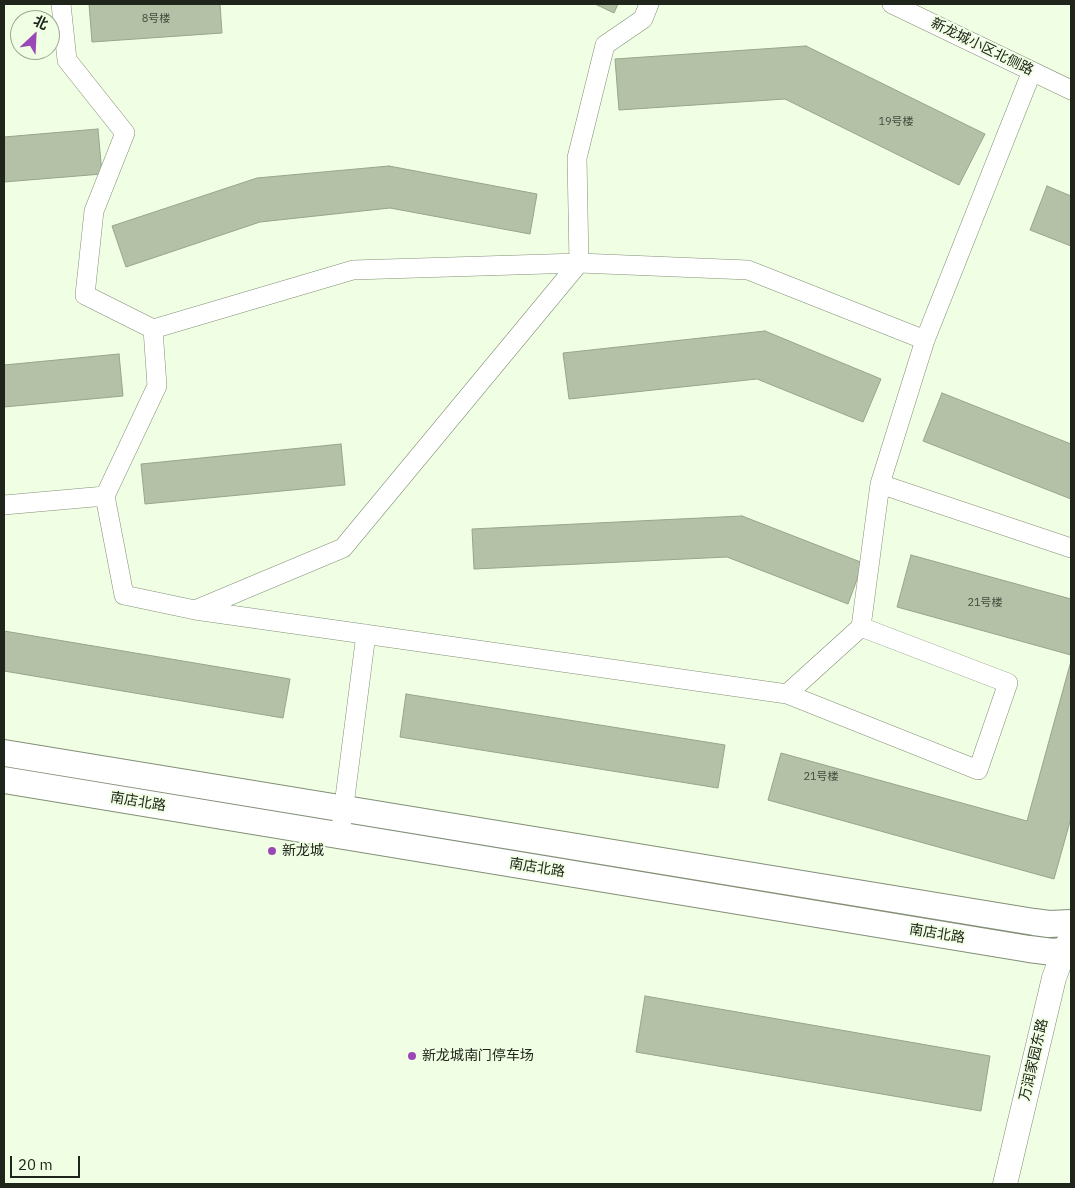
<!DOCTYPE html>
<html>
<head>
<meta charset="utf-8">
<style>
	body { margin:0 }
	#map { position:relative; width:1075px; height:1188px; overflow:hidden; background:#f0fee3; font-family:"IBM Plex Sans","Noto Sans SC",sans-serif }
	canvas { display:block }
	.frame { position:absolute; inset:0; border:5px solid #20251b; pointer-events:none }
	.north { position:absolute; left:10px; top:10px; width:50px; height:50px; box-sizing:border-box; background:#f0fee3; border:1px solid #9da793; border-radius:50%; rotate:25deg; font-size:14px; font-weight:700; line-height:20px; text-align:center; color:#20251b }
	.north::after { content:''; display:block; margin:auto; width:18px; height:22px; background:#9b48b7; clip-path:polygon(50% 0,100% 100%,50% 72%,0 100%) }
	.scale { position:absolute; left:10px; top:1156px; width:70px; height:22px; box-sizing:border-box; border:2px solid #20251b; border-top:0; padding-left:6px; font-size:15px; line-height:18px; white-space:nowrap; color:#20251b; -webkit-text-stroke:4px #f0fee3; paint-order:stroke }
</style>
</head>
<body>
<div id="map">
<canvas width="1075" height="1188"></canvas>
<div class="frame"></div>
<div class="north">北</div>
<div class="scale">20 m</div>
</div>
<script>
const g = document.querySelector('canvas').getContext('2d');
g.lineJoin = 'round';
function fillPath(path, color) { g.fillStyle = color; g.fill(path, 'evenodd'); }
const toPath = rows => new Path2D(rows.map(r => 'M' + r).join(''));
function stroke(path, color, width, dash) { g.strokeStyle = color; g.lineWidth = width; g.lineCap = dash ? 'butt' : 'round'; g.setLineDash(dash || []); g.stroke(path); }
function label(font, color, halo, rows, align = 'center') {
  g.font = font + ' "IBM Plex Sans","Noto Sans SC",sans-serif'; g.lineWidth = 4; g.setLineDash([]); g.textBaseline = 'middle'; g.strokeStyle = halo; g.fillStyle = color; for (const [text, x, y, turn = 0] of rows) {
    g.save(); g.translate(x, y); g.rotate((+turn || 0) * Math.PI / 180); g.textAlign = isNaN(turn) ? turn : align; if (halo) g.strokeText(text, 0, 0); g.fillText(text, 0, 0); g.restore();
  }
}
const building = toPath([
	[89,4,220,4,222,33,92,42,89,4],
	[595,4,618,4,614,13,595,4],
	[806,46,985,134,959,185,785,99,619,110,615,59,806,46],
	[98,129,102,174,4,182,4,137,98,129],
	[389,166,537,194,530,234,390,208,260,222,126,267,112,226,257,178,389,166],
	[1047,186,1071,196,1071,246,1030,230,1047,186],
	[765,331,881,379,863,422,757,379,569,399,563,353,765,331],
	[119,354,123,396,4,407,4,365,119,354],
	[942,393,1071,444,1071,499,923,441,942,393],
	[341,444,345,485,145,504,141,464,341,444],
	[742,516,863,563,848,604,727,557,474,569,472,529,742,516],
	[911,555,1071,599,1071,655,897,607,911,555],
	[4,631,290,679,283,718,4,671,4,631],
	[1071,661,1071,818,1054,879,768,800,781,753,1027,821,1071,661],
	[406,694,725,745,718,788,400,737,406,694],
	[645,996,990,1056,981,1111,636,1052,645,996]
]);
fillPath(building, '#b4c1a7');
stroke(building, '#98a48b', 1);
const minor = toPath([
	[61,4,67,60,125,133,94,211,85,295,153,329,157,386,105,496,124,595,195,610,787,694,861,627,880,484],
	[892,4,1071,90],
	[1032,71,925,340,880,484,1071,548],
	[153,329,353,270,579,263,577,158,605,45,643,19,649,4],
	[4,505,105,496],
	[195,610,343,548,579,263,748,270,925,340],
	[787,694,978,770,1008,683,861,627],
	[342,821,366,634]
]);
const tertiary = toPath([
	[1005,1184,1054,978,1064,951,1071,938]
]);
const secondary = toPath([
	[4,753,1034,922,1049,924,1071,923],
	[4,780,1029,949,1053,952,1071,950]
]);
stroke(minor, '#838f77', 20);
stroke(tertiary, '#838f77', 25);
stroke(secondary, '#838f77', 28);
stroke(minor, '#fff', 19);
stroke(tertiary, '#fff', 24);
stroke(secondary, '#fff', 26);
for (const [x, y, r, color] of [
	[272,851,5,"#9b48b7"],
	[412,1056,5,"#9b48b7"]
]) { const dot = new Path2D(); dot.arc(x, y, r, 0, 2 * Math.PI); g.fillStyle = color; g.fill(dot); stroke(dot, '#f0fee3', 2); }
label('11px', '#454c3e', null, [
	["8号楼",156,19],
	["19号楼",896,122],
	["21号楼",985,603],
	["21号楼",821,777]
]);
label('14px', '#20251b', '#f0fee3', [
	["新龙城小区北侧路",982,47,26],
	["南店北路",138,802,9],
	["南店北路",537,868,9],
	["南店北路",937,934,9],
	["万润家园东路",1034,1060,-77]
]);
label('14px', '#20251b', '#f0fee3', [
	["新龙城",282,851],
	["新龙城南门停车场",422,1056]
], 'left');
</script>
</body>
</html>
